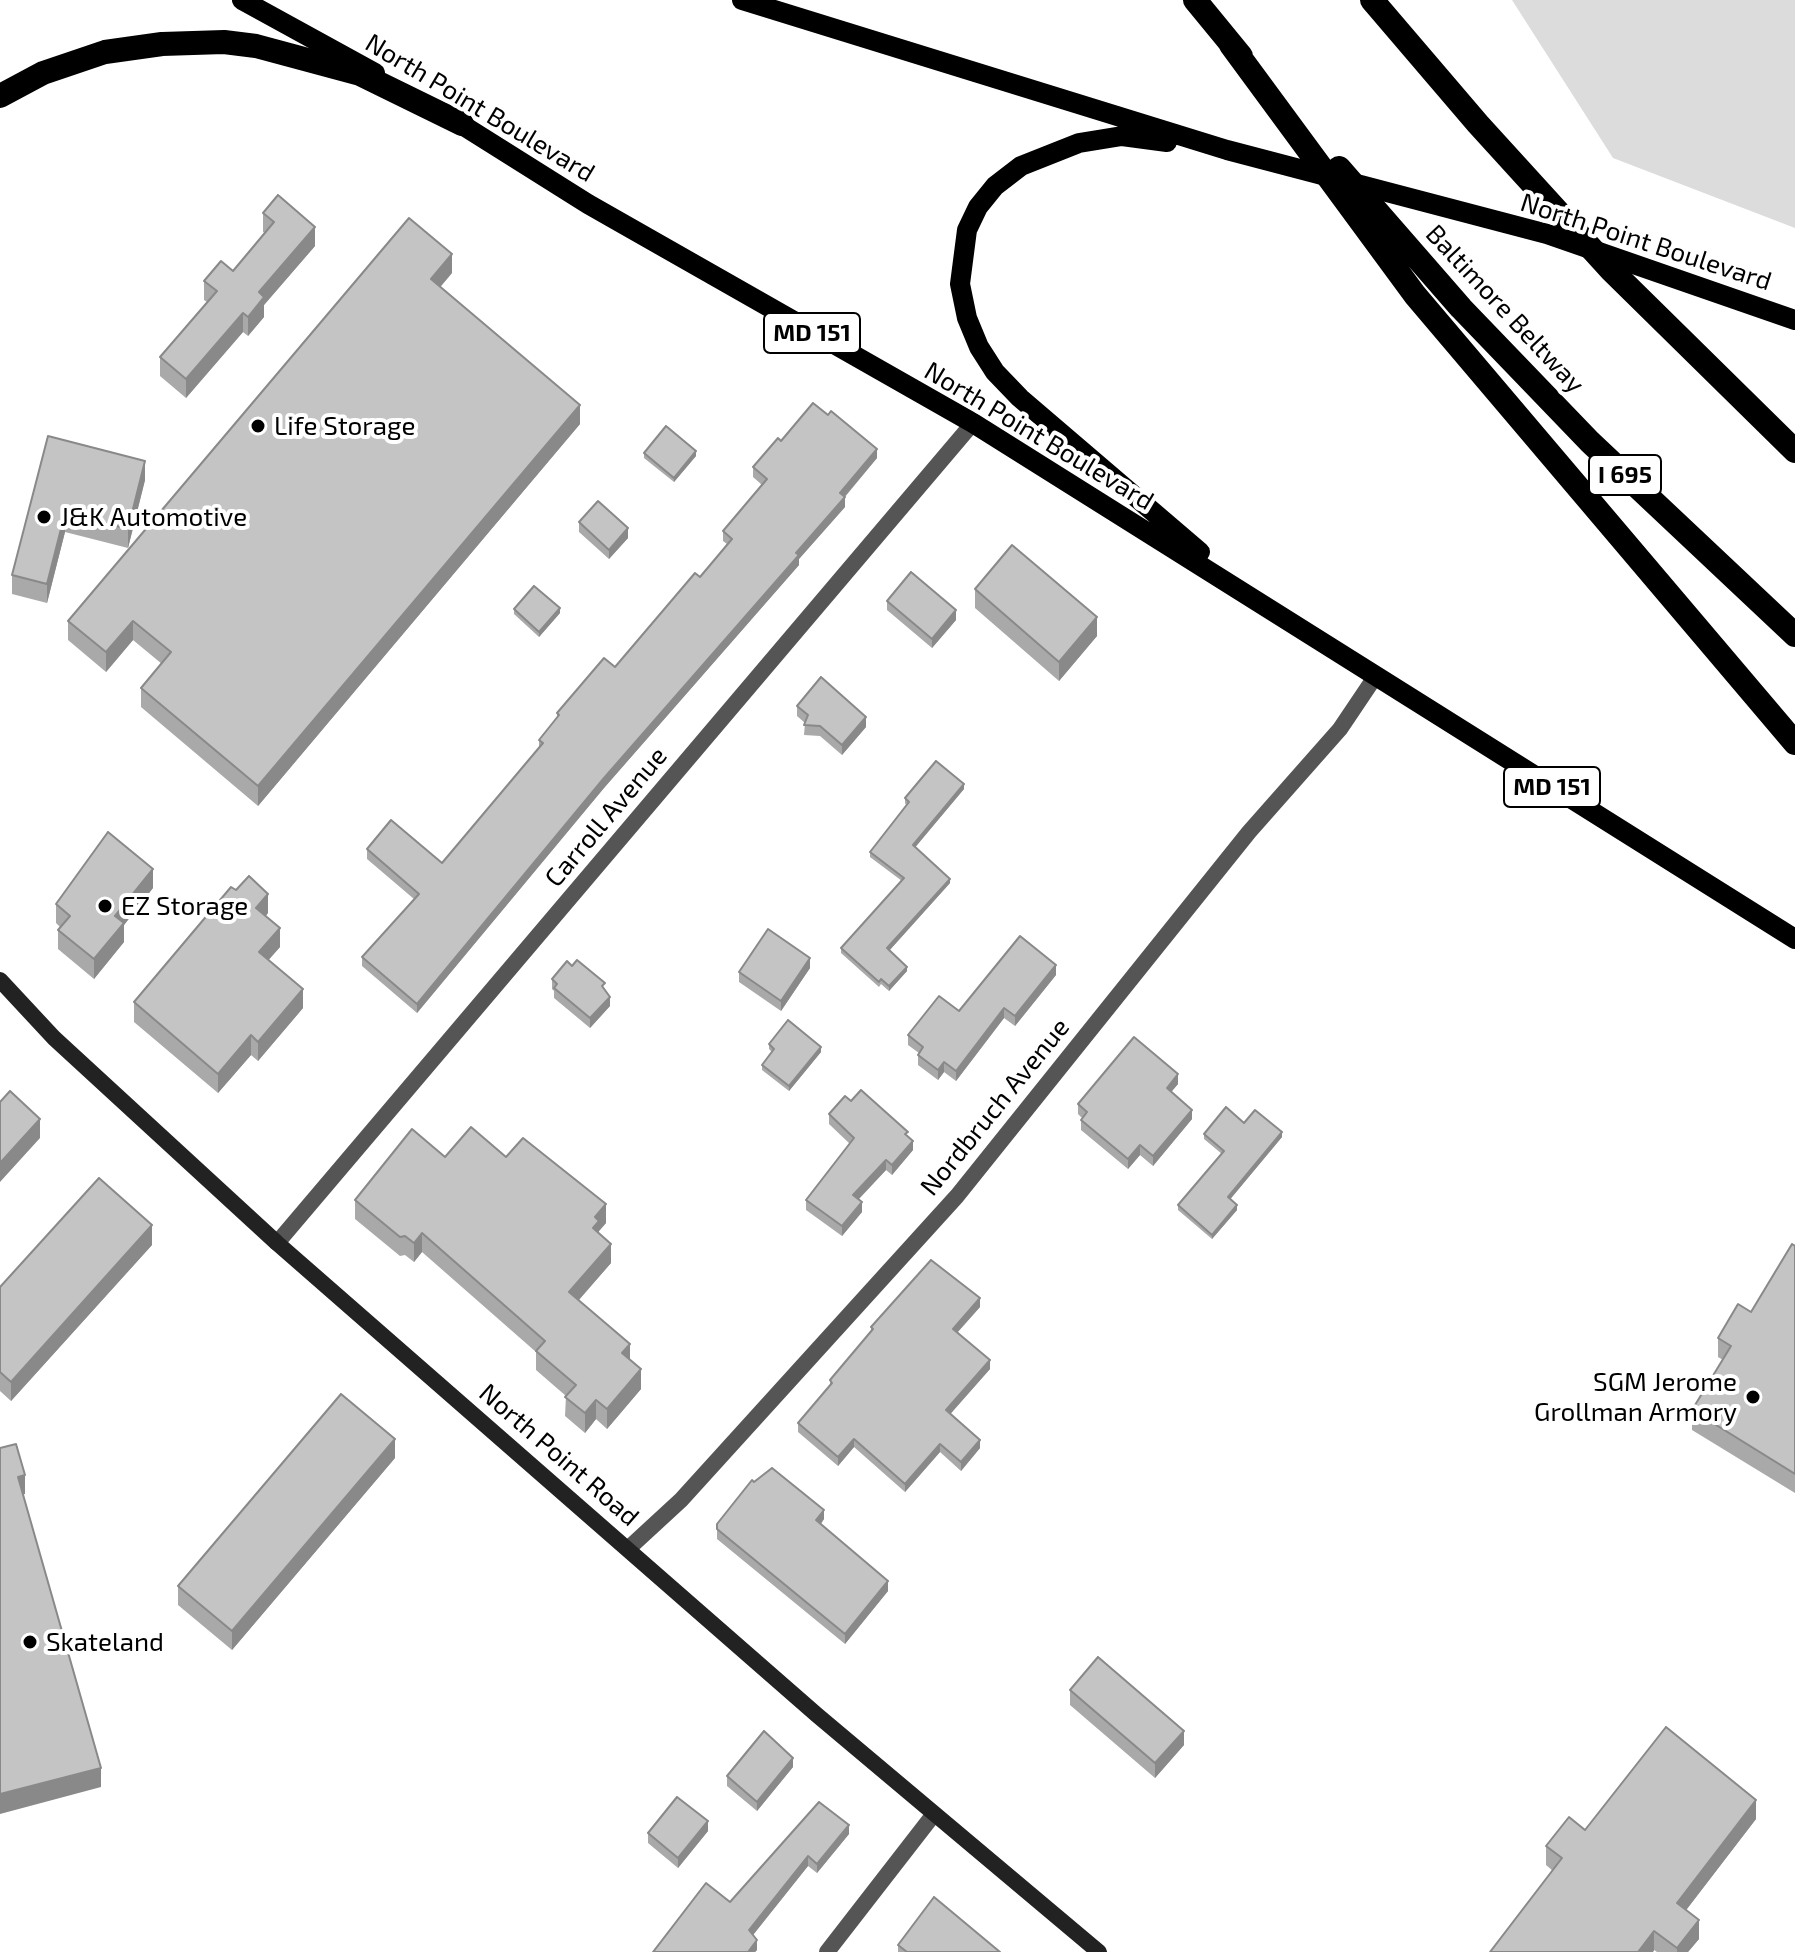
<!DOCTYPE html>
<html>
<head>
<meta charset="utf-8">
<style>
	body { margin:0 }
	canvas { display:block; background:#fff }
</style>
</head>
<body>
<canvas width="1795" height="1952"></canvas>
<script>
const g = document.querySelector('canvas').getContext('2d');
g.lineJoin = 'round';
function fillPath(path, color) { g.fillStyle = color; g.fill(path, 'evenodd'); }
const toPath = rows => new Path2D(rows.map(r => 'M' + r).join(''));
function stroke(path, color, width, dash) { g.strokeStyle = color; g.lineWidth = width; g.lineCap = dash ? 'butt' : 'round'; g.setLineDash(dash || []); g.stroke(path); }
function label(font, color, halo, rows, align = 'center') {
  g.font = font + ' "Exo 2",sans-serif'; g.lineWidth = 8; g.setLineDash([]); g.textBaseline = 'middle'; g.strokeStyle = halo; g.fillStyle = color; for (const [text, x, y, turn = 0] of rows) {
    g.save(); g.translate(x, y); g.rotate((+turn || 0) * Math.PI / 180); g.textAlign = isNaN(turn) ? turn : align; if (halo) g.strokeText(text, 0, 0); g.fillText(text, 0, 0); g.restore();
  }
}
fillPath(toPath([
	[1512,0,1795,0,1795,228,1613,158]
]), '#dcdcdc');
stroke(toPath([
	[277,1243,973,423],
	[630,1547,681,1500,957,1196,1249,832,1340,729,1375,677],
	[827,1952,934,1814]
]), '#555', 16);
stroke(toPath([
	[0,980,54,1038,277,1243,817,1715,1099,1952]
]), '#222', 16);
stroke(toPath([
	[242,0,375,73],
	[742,0,1227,150,1547,234,1795,320],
	[448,116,588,204,973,423,1795,939],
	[1167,142,1122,136,1079,143,1021,166,995,186,978,207,967,230,960,284,967,318,979,347,995,372,1020,398,1200,552]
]), '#000', 20);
stroke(toPath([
	[1195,0,1241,56],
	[1372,0,1478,124,1611,270,1795,451],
	[1231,45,1415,295,1795,743],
	[0,96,43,73,105,52,162,44,224,42,256,46,360,74,462,124],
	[1339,168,1461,308,1590,442,1795,635]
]), '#000', 24);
fillPath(toPath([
	[263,213,315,246,264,305,264,317,248,336,243,332,186,398,160,376,160,357,207,302,204,300,204,281,233,271,265,233,263,232],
	[452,273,440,287,580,424,258,806,141,707,141,688,162,664,133,640,106,672,68,640,68,621],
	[48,436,145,480,128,548,65,532,47,603,12,594,12,575],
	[781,441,877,458,845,497,845,507,799,559,799,565,604,788,417,1013,362,966,362,957,414,899,367,859,367,849,442,863,539,748,539,740,557,718,557,713,615,667,700,577,727,544,723,541,723,531,762,485,753,477,753,467],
	[644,453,696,456,674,482,644,458],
	[579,522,628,538,609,559,579,532],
	[975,589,1097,636,1059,681,975,608],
	[887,601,956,620,932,648,887,610],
	[514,609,560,613,539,637,514,614],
	[797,706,866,727,842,755,820,736,804,735,805,723,797,716],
	[964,789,915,847,950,883,889,951,907,971,889,991,881,984,879,987,841,953,841,948,902,881,870,857,870,852,906,805,905,803,905,798],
	[153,888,124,925,124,942,94,979,58,949,58,930,60,927,56,923,56,904],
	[268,913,266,916,280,947,268,960,303,1008,258,1061,251,1055,218,1093,134,1022,134,1002],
	[810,968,781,1011,739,982,739,972],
	[1056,975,1015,1026,1004,1018,956,1081,944,1072,938,1080,918,1065,918,1055,919,1053,908,1045,908,1035,959,1011],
	[552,979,605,989,610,1006,590,1028,554,998,554,991,552,989],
	[769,1044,821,1052,789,1091,762,1070,762,1065,772,1052,769,1049],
	[1178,1084,1171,1092,1192,1119,1153,1166,1140,1155,1128,1169,1081,1130,1081,1120,1082,1118,1078,1114,1078,1104],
	[851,1101,908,1136,913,1150,892,1175,886,1170,859,1199,862,1212,842,1236,806,1210,806,1200,850,1144,829,1124,829,1114],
	[1244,1123,1282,1137,1230,1199,1237,1210,1212,1239,1178,1210,1178,1205,1222,1154,1204,1139,1204,1134],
	[445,1157,506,1157,606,1223,599,1231,599,1234,611,1263,579,1300,630,1360,641,1389,607,1429,596,1419,585,1433,565,1416,566,1396,536,1370,536,1352,422,1252,414,1262,405,1255,400,1256,355,1219,355,1200],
	[152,1245,11,1401,0,1391,0,1287],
	[1795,1246,1795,1493,1692,1430,1692,1410,1723,1360,1718,1357,1718,1338,1751,1312],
	[980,1307,958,1332,990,1369,950,1414,980,1448,961,1471,940,1452,905,1492,854,1447,838,1466,798,1432,798,1423,830,1386,830,1380,871,1331,871,1327],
	[395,1458,232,1650,178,1605,178,1586],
	[754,1482,824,1519,821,1524,888,1591,845,1644,717,1539,717,1524],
	[1070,1690,1184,1745,1155,1778,1070,1705],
	[793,1767,757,1811,727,1786,727,1776],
	[819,1802,849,1834,817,1873,808,1866,753,1935,757,1950,755,1952,653,1952,730,1902],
	[1756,1819,1686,1910,1699,1939,1688,1952,1657,1952,1654,1950,1653,1952,1490,1952,1553,1871,1546,1865,1546,1846,1585,1830],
	[708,1831,678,1868,648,1843,648,1833],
	[898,1945,1000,1952,898,1952]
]), '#a9a9a9');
fillPath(toPath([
	[315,227,315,246,264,305,264,317,248,336,248,317,259,292],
	[452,254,452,273,431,298,431,279],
	[243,313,243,332,186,398,186,379],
	[580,405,580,424,258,806,258,786],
	[877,449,877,458,840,502,845,497,845,507,799,559,799,565,604,788,417,1013,417,1004,604,778,796,553,840,493],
	[696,451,696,456,674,482,674,478],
	[145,461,145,480,128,548,128,529],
	[65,513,65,532,47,603,47,584],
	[628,528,628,538,609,559,609,550],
	[560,608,560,613,539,637,539,632],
	[956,610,956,620,932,648,932,639],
	[1097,617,1097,636,1059,681,1059,662],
	[133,621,133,640,106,672,106,652],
	[866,717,866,727,842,755,842,745],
	[964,784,964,789,913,850,913,845],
	[153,869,153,888,124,925,124,942,94,979,94,959,115,916],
	[950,879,950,883,887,953,887,948],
	[268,894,268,913,256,927,256,908],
	[280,928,280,947,259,971,259,952],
	[810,958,810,968,781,1011,781,1001],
	[1056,965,1056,975,1015,1026,1015,1016],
	[907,967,907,971,889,991,889,986],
	[303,989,303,1008,258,1061,258,1042],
	[610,997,610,1006,590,1028,590,1018],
	[1004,1008,1004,1018,956,1081,956,1071],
	[251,1035,251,1055,218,1093,218,1074],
	[821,1047,821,1052,789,1091,789,1086],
	[944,1062,944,1072,938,1080,938,1070],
	[1178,1074,1178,1084,1167,1097,1167,1088],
	[1192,1110,1192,1119,1153,1166,1153,1156],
	[40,1119,40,1138,0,1182,0,1163],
	[1282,1132,1282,1137,1228,1202,1228,1197],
	[913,1141,913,1150,892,1175,892,1165],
	[1140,1145,1140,1155,1128,1169,1128,1159],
	[886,1160,886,1170,853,1205,853,1195],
	[862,1202,862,1212,842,1236,842,1226],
	[606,1204,606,1223,599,1231,599,1240,593,1228,595,1217],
	[1237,1205,1237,1210,1212,1239,1212,1235],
	[152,1225,152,1245,11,1401,11,1382],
	[422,1233,422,1252,414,1262,414,1243],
	[611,1244,611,1263,569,1311,569,1292],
	[980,1298,980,1307,953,1337,953,1329],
	[630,1344,630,1363,622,1353],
	[990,1360,990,1369,946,1419,946,1410],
	[641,1369,641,1389,607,1429,607,1409],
	[596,1400,596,1419,585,1433,585,1413],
	[395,1439,395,1458,232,1650,232,1631],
	[854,1439,854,1447,838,1466,838,1457],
	[980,1440,980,1448,961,1471,961,1462],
	[940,1444,940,1452,905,1492,905,1484],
	[25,1475,25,1494,18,1496,18,1477],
	[824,1510,824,1519,816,1530,816,1520],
	[888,1581,888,1591,845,1644,845,1634],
	[1184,1731,1184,1745,1155,1778,1155,1763],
	[793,1758,793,1767,757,1811,757,1802],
	[101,1768,101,1787,0,1814,0,1794],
	[1756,1800,1756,1819,1677,1922,1677,1903],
	[708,1821,708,1831,678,1868,678,1858],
	[849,1825,849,1834,817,1873,817,1864],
	[808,1856,808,1866,749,1940,749,1930],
	[1699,1920,1699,1939,1688,1952,1677,1952,1677,1948],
	[1654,1931,1654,1950,1653,1952,1638,1952],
	[757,1940,757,1950,755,1952,748,1952]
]), '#898989');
const building = toPath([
	[278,195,315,227,259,292,264,297,248,317,243,313,186,379,160,357,217,291,204,281,221,261,233,271,274,222,263,213,278,195],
	[409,218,452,254,431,279,580,405,258,786,141,688,171,652,133,621,106,652,68,621,409,218],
	[813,403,828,415,831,411,877,449,840,493,845,497,796,553,799,555,604,778,417,1004,362,957,419,894,367,849,391,820,442,863,543,743,539,740,559,715,557,713,604,658,615,667,695,573,700,577,732,539,723,531,767,479,753,467,778,438,781,441,813,403],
	[666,426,696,451,674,478,644,453,666,426],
	[48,436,145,461,128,529,65,513,47,584,12,575,48,436],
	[598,501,628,528,609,550,579,522,598,501],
	[1012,545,1097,617,1059,662,975,589,1012,545],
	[911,572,956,610,932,639,887,601,911,572],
	[534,586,560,608,539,632,514,609,534,586],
	[821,677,866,717,842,745,820,726,804,725,808,715,797,706,821,677],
	[936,761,964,784,913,845,950,879,887,948,907,967,889,986,881,979,879,982,841,948,904,878,870,852,909,802,905,798,936,761],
	[108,832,153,869,115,916,124,923,94,959,58,930,70,916,56,904,108,832],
	[249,876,268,894,256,908,280,928,259,952,303,989,258,1042,251,1035,218,1074,134,1002,231,887,236,890,249,876],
	[768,929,810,958,781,1001,739,972,768,929],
	[1020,936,1056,965,1015,1016,1004,1008,956,1071,944,1062,938,1070,918,1055,923,1047,908,1035,939,996,959,1011,1020,936],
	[577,960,605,983,602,986,610,997,590,1018,554,988,557,984,552,979,567,961,572,966,577,960],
	[788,1020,821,1047,789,1086,762,1065,774,1049,769,1044,788,1020],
	[1134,1037,1178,1074,1167,1088,1192,1110,1153,1156,1140,1145,1128,1159,1081,1120,1087,1112,1078,1104,1134,1037],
	[861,1090,908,1132,905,1134,913,1141,892,1165,886,1160,853,1195,862,1202,842,1226,806,1200,854,1138,829,1114,845,1096,851,1101,861,1090],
	[10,1091,40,1119,0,1163,0,1102,10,1091],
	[1226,1107,1244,1123,1255,1110,1282,1132,1228,1197,1237,1205,1212,1235,1178,1205,1224,1151,1204,1134,1226,1107],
	[471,1127,506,1157,523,1138,606,1204,595,1217,599,1221,593,1228,611,1244,569,1292,630,1344,622,1353,641,1369,607,1409,596,1400,585,1413,565,1397,576,1385,536,1351,545,1341,422,1233,414,1243,405,1236,400,1237,355,1200,412,1129,445,1157,471,1127],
	[99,1178,152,1225,11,1382,0,1372,0,1287,99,1178],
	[1792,1244,1795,1246,1795,1474,1692,1410,1731,1346,1718,1338,1738,1304,1751,1312,1792,1244],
	[931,1260,980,1298,953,1329,990,1360,946,1410,980,1440,961,1462,940,1444,905,1484,854,1439,838,1457,798,1423,832,1383,830,1380,873,1329,871,1327,931,1260],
	[341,1394,395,1439,232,1631,178,1586,341,1394],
	[16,1444,25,1475,18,1477,101,1768,0,1794,0,1448,16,1444],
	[772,1468,824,1510,816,1520,888,1581,845,1634,717,1529,717,1524,752,1480,754,1482,772,1468],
	[1098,1657,1184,1731,1155,1763,1070,1690,1098,1657],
	[1666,1727,1756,1800,1677,1903,1699,1920,1677,1948,1654,1931,1638,1952,1490,1952,1562,1858,1546,1846,1569,1817,1585,1830,1666,1727],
	[764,1731,793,1758,757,1802,727,1776,764,1731],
	[677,1797,708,1821,678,1858,648,1833,677,1797],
	[819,1802,849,1825,817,1864,808,1856,749,1930,757,1940,748,1952,653,1952,706,1883,730,1902,819,1802],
	[934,1897,1000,1952,907,1952,898,1945,934,1897]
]);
fillPath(building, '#c4c4c4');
stroke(building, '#898989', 2);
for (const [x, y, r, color] of [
	[258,426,8,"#000"],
	[44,517,8,"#000"],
	[105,906,8,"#000"],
	[1753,1397,8,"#000"],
	[30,1642,8,"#000"]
]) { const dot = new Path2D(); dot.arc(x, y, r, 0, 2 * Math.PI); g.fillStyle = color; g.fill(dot); stroke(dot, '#fff', 3); }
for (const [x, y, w] of [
	[812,333,96],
	[1625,475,72],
	[1552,787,96]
]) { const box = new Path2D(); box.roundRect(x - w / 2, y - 20, w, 40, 6); g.fillStyle = '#fff'; g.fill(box); stroke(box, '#000', 2); }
label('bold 24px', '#000', null, [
	["MD 151",812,333],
	["I 695",1625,475],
	["MD 151",1552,787]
]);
label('26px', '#000', '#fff', [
	["North Point Boulevard",480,108,31],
	["North Point Boulevard",1646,242,18],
	["Baltimore Beltway",1505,309,47],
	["North Point Boulevard",1039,436,31],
	["Carroll Avenue",606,817,-50],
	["Nordbruch Avenue",995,1107,-51],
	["North Point Road",559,1455,41]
]);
label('26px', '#000', '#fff', [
	["Life Storage",274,426],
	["J&K Automotive",60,517],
	["EZ Storage",121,906],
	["SGM Jerome",1737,1382,"right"],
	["Grollman Armory",1737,1412,"right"],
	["Skateland",46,1642]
], 'left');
</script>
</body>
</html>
